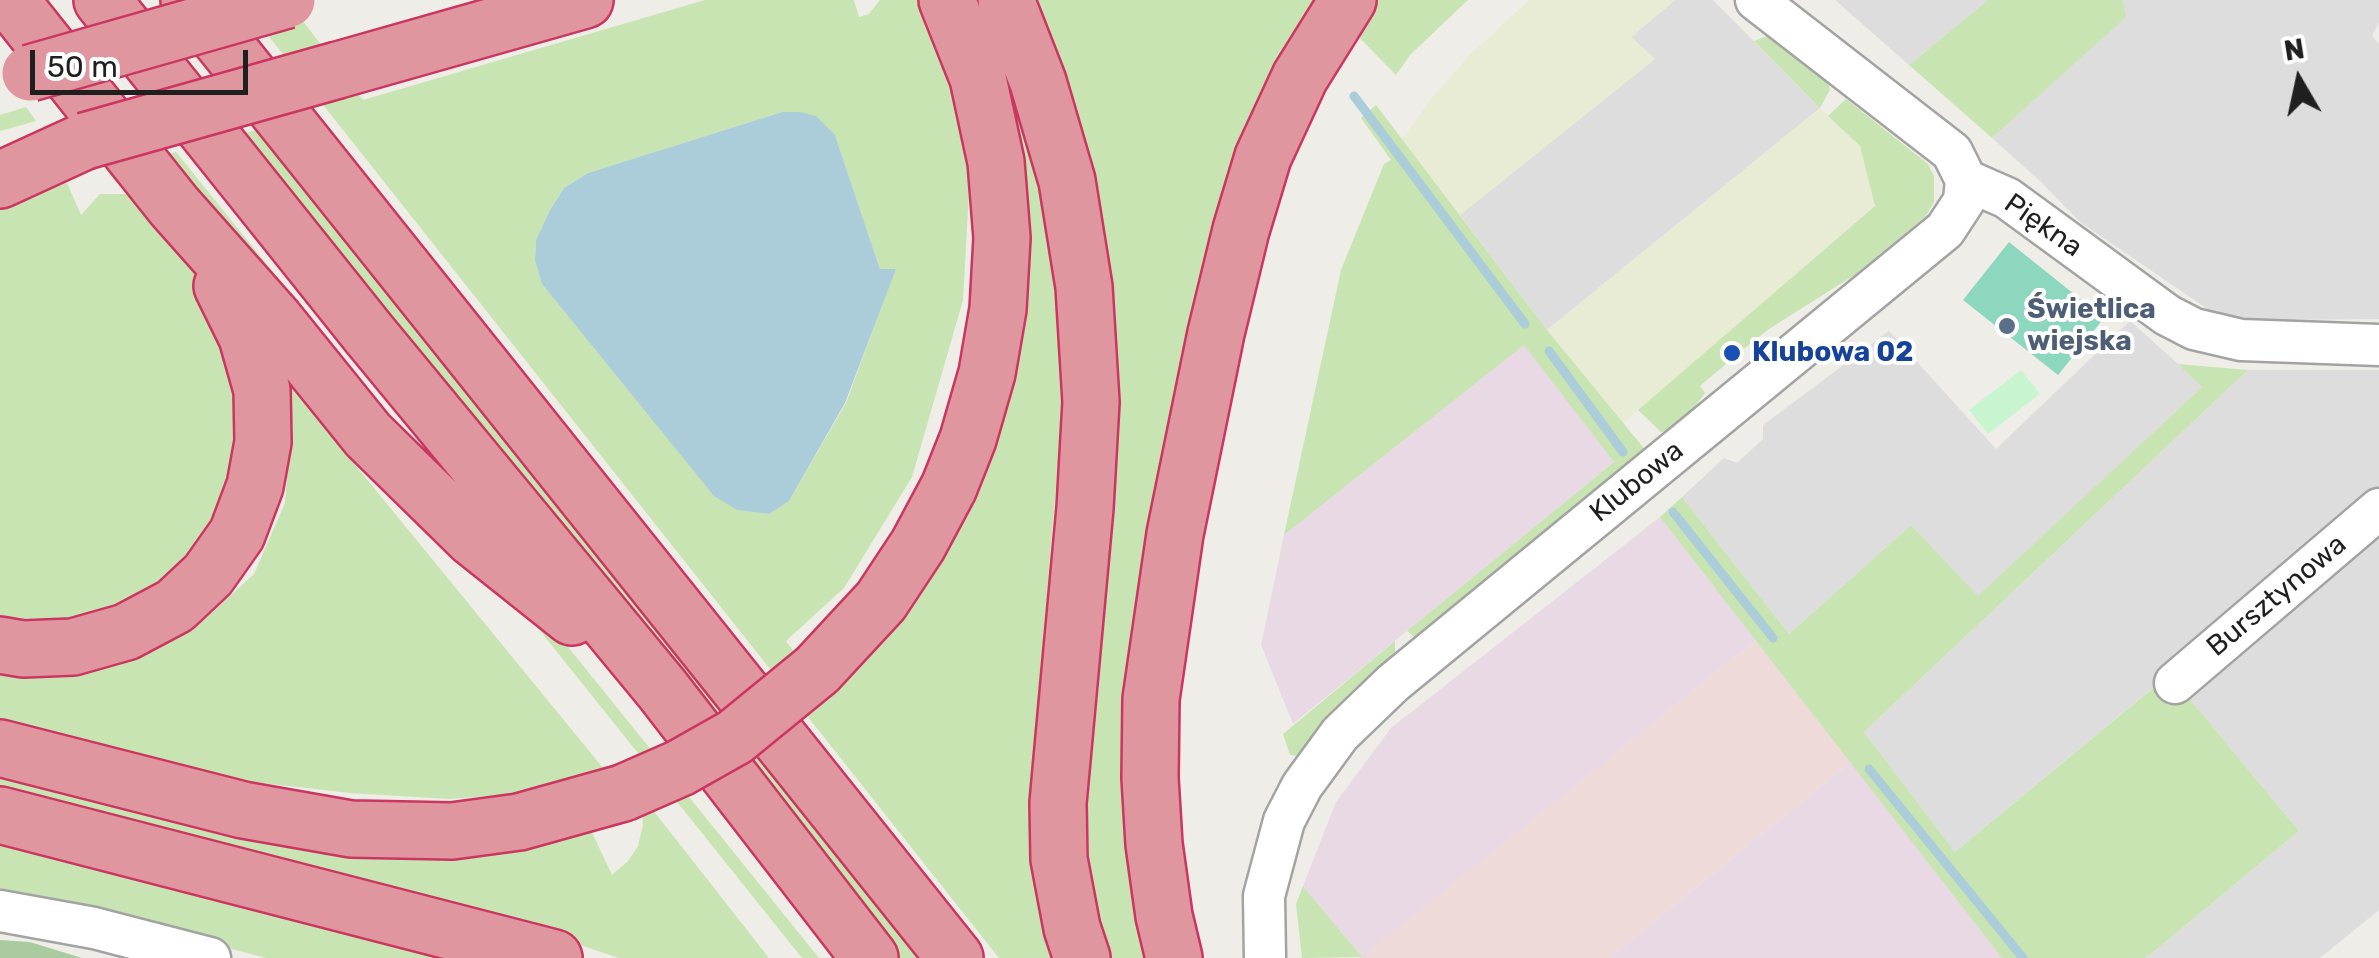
<!DOCTYPE html>
<html>
<head>
<meta charset="utf-8">
<style>
	body { margin:0 }
	#map { position:relative; width:2379px; height:958px; overflow:hidden; background:#efede7; font-family:Rubik,sans-serif }
	canvas { display:block }
	.north { position:absolute; left:2249px; top:30px; width:100px; height:100px; -webkit-text-stroke:8px #fff; paint-order:stroke; rotate:351deg; font-size:28px; font-weight:700; line-height:40px; text-align:center; color:#1f1f1f }
	.north::after { content:''; display:block; margin:auto; width:35px; height:45px; background:#1f1f1f; clip-path:polygon(50% 0,100% 100%,50% 72%,0 100%) }
	.scale { position:absolute; left:30px; top:50px; width:218px; height:45px; box-sizing:border-box; border:5px solid #1f1f1f; border-top:0; padding-left:12px; font-size:30px; line-height:35px; white-space:nowrap; color:#1f1f1f; -webkit-text-stroke:8px #fff; paint-order:stroke }
</style>
</head>
<body>
<div id="map">
<canvas width="2379" height="958"></canvas>
<div class="north">N</div>
<div class="scale">50 m</div>
</div>
<script>
const g = document.querySelector('canvas').getContext('2d');
g.lineJoin = 'round';
function fillPath(path, color) { g.fillStyle = color; g.fill(path, 'evenodd'); }
const toPath = rows => new Path2D(rows.map(r => 'M' + r).join(''));
function stroke(path, color, width, dash) { g.strokeStyle = color; g.lineWidth = width; g.lineCap = dash ? 'butt' : 'round'; g.setLineDash(dash || []); g.stroke(path); }
function label(font, color, halo, rows, align = 'center') {
  g.font = font + ' Rubik,sans-serif'; g.lineWidth = 8; g.setLineDash([]); g.textBaseline = 'middle'; g.strokeStyle = halo; g.fillStyle = color; for (const [text, x, y, turn = 0] of rows) {
    g.save(); g.translate(x, y); g.rotate((+turn || 0) * Math.PI / 180); g.textAlign = isNaN(turn) ? turn : align; if (halo) g.strokeText(text, 0, 0); g.fillText(text, 0, 0); g.restore();
  }
}
fillPath(toPath([
	[1675,0,1713,0,1820,108,1547,330,1460,215,1654,59,1631,37],
	[1835,0,1988,0,1909,65],
	[2123,0,2379,0,2379,22,2372,36,2379,44,2379,319,2260,320,2212,312,2080,222,2040,181,1992,138,2125,17],
	[2130,321,2203,386,1978,597,1911,525,1789,634,1682,497,1724,458,1737,463,1763,439,1763,425,1889,331,1996,449],
	[2248,370,2379,370,2379,500,1955,852,1864,732],
	[2379,528,2379,910,2320,958,2146,958,2299,831,2184,692]
]), '#ddd');
fillPath(toPath([
	[1756,640,1851,762,1609,958,1360,958]
]), '#eedad8');
fillPath(toPath([
	[1525,344,1614,462,1293,724,1261,645,1284,535],
	[1660,517,1756,640,1362,957,1303,886,1336,802,1391,728],
	[1851,762,2002,958,1609,958]
]), '#e8d9e4');
fillPath(toPath([
	[1529,0,1675,0,1631,37,1655,59,1460,215,1402,140,1430,100,1471,54],
	[1820,108,1860,146,1875,206,1622,424,1547,330]
]), '#e9ecd4');
fillPath(toPath([
	[240,0,287,0,363,100,705,0,854,0,859,17,869,14,880,0,921,0,941,33,971,157,963,300,912,477,844,588,786,641,825,693,992,437,991,28,1017,98,1051,228,1065,381,1038,699,1034,832,1058,958,999,958],
	[782,112,800,112,835,135,880,269,895,270,846,403,789,501,769,514,738,510,714,495,542,284,535,261,536,240,550,210,564,188,588,173],
	[1036,0,1319,0,1232,167,1150,958,1110,958,1098,923,1089,856,1085,776,1114,382,1109,265,1068,87],
	[1364,0,1468,0,1410,55,1396,75,1346,24],
	[1988,0,2123,0,2126,17,1992,138,1909,65],
	[0,19,186,258,211,307,242,420,234,485,209,533,182,568,140,598,92,618,32,627,0,621,0,205,67,183,81,215,100,194,126,194,125,189,120,187,0,35],
	[1770,35,1825,73,1830,90,1820,108,1754,41],
	[1846,99,1928,164,1934,176,1934,202,1926,216,1856,274,1769,329,1742,350,1736,344,1722,357,1727,363,1700,386,1705,393,1677,431,1661,432,1638,410,1875,206,1860,146,1828,116],
	[1376,105,1547,330,1647,452,1423,635,1414,637,1407,631,1614,462,1524,345,1284,535,1341,270,1384,164,1391,160,1361,118],
	[26,107,36,121,0,131,0,115],
	[260,129,722,710,710,718,241,134],
	[176,152,357,376,356,389,163,156],
	[2178,364,2248,370,1864,732,1955,852,2153,688,2168,705,2184,692,2299,831,2146,958,2002,958,1660,517,1682,497,1789,634,1911,525,1978,596,2202,387],
	[284,378,603,768,540,792,449,799,350,793,227,779,0,720,0,670,112,662,192,631,254,574,285,503,290,438],
	[537,627,560,637,819,958,802,958],
	[1395,641,1395,656,1298,756,1290,755,1283,734],
	[752,747,921,958,900,958,738,755],
	[0,767,245,828,587,822,612,875,628,861,638,846,643,825,641,802,645,800,769,958,619,958,541,932,0,795],
	[0,841,462,958,266,958,24,894,0,893],
	[1303,886,1362,957,1302,958,1296,904]
]), '#c8e4b2');
fillPath(toPath([
	[0,940,30,942,82,958,0,958]
]), '#aacb9f');
fillPath(toPath([
	[2021,370,2040,394,1988,434,1969,410]
]), '#c8f5cf');
fillPath(toPath([
	[2009,242,2104,318,2058,375,1963,300]
]), '#8cd7be');
fillPath(toPath([
	[782,112,800,112,816,116,835,135,880,269,896,269,845,403,789,501,769,514,737,510,714,496,542,284,535,261,536,240,550,210,564,188,588,173]
]), '#abccd9');
stroke(toPath([
	[1354,96,1525,324],
	[1549,351,1623,452],
	[1673,512,1773,638],
	[1869,769,2023,958]
]), '#abccd9', 9);
const minor = toPath([
	[1756,0,1952,152,1966,180,2007,198,2167,315,2194,329,2241,340,2379,345],
	[2175,683,2379,509],
	[0,911,94,928,210,958],
	[1265,958,1264,896,1284,821,1302,786,1340,734,1393,683,1945,230,1964,201,1966,180]
]);
const highway = toPath([
	[10,0,174,206,276,321,368,435,473,538,572,617],
	[102,0,369,334,662,689,870,958],
	[189,0,955,958],
	[1006,0,1038,82,1067,181,1084,287,1091,402,1085,508,1058,803,1059,859,1072,928,1082,958],
	[338,70,585,0],
	[0,180,85,141],
	[0,645,23,649,73,647,126,632,175,606,208,575,237,534,255,486,263,442,262,390,247,337,222,286],
	[817,670,881,601,918,545,949,487,968,439,987,373,998,309,1002,238,996,162,978,78,947,0],
	[0,748,243,810,351,829,452,831,519,822,623,793],
	[0,815,554,958],
	[1174,958,1164,916,1154,844,1150,778,1151,699,1175,534,1216,333,1241,230,1263,157,1300,77,1348,0]
]);
stroke(minor, '#a3a3a3', 45);
stroke(highway, '#cb3661', 60);
stroke(minor, '#fff', 40);
stroke(highway, '#df969f', 55);
const highwayBridge = toPath([
	[30,73,287,0],
	[85,141,338,70],
	[623,793,680,768,735,737,817,670]
]);
stroke(highwayBridge, '#cb3661', 60, []);
stroke(highwayBridge, '#df969f', 55);
for (const [x, y, r, color] of [
	[2007,326,10,"#5c6f8a"],
	[1732,353,10,"#1a4fb4"]
]) { const dot = new Path2D(); dot.arc(x, y, r, 0, 2 * Math.PI); g.fillStyle = color; g.fill(dot); stroke(dot, '#fff', 4); }
label('28px', '#1f1f1f', '#fff', [
	["Piękna",2043,226,35],
	["Klubowa",1637,482,-39],
	["Bursztynowa",2277,596,-40]
]);
label('bold 28px', '#4e5e75', '#fff', [
	["Świetlica",2027,310],
	["wiejska",2027,342]
], 'left');
label('bold 28px', '#164399', '#fff', [
	["Klubowa 02",1752,353]
], 'left');
</script>
</body>
</html>
